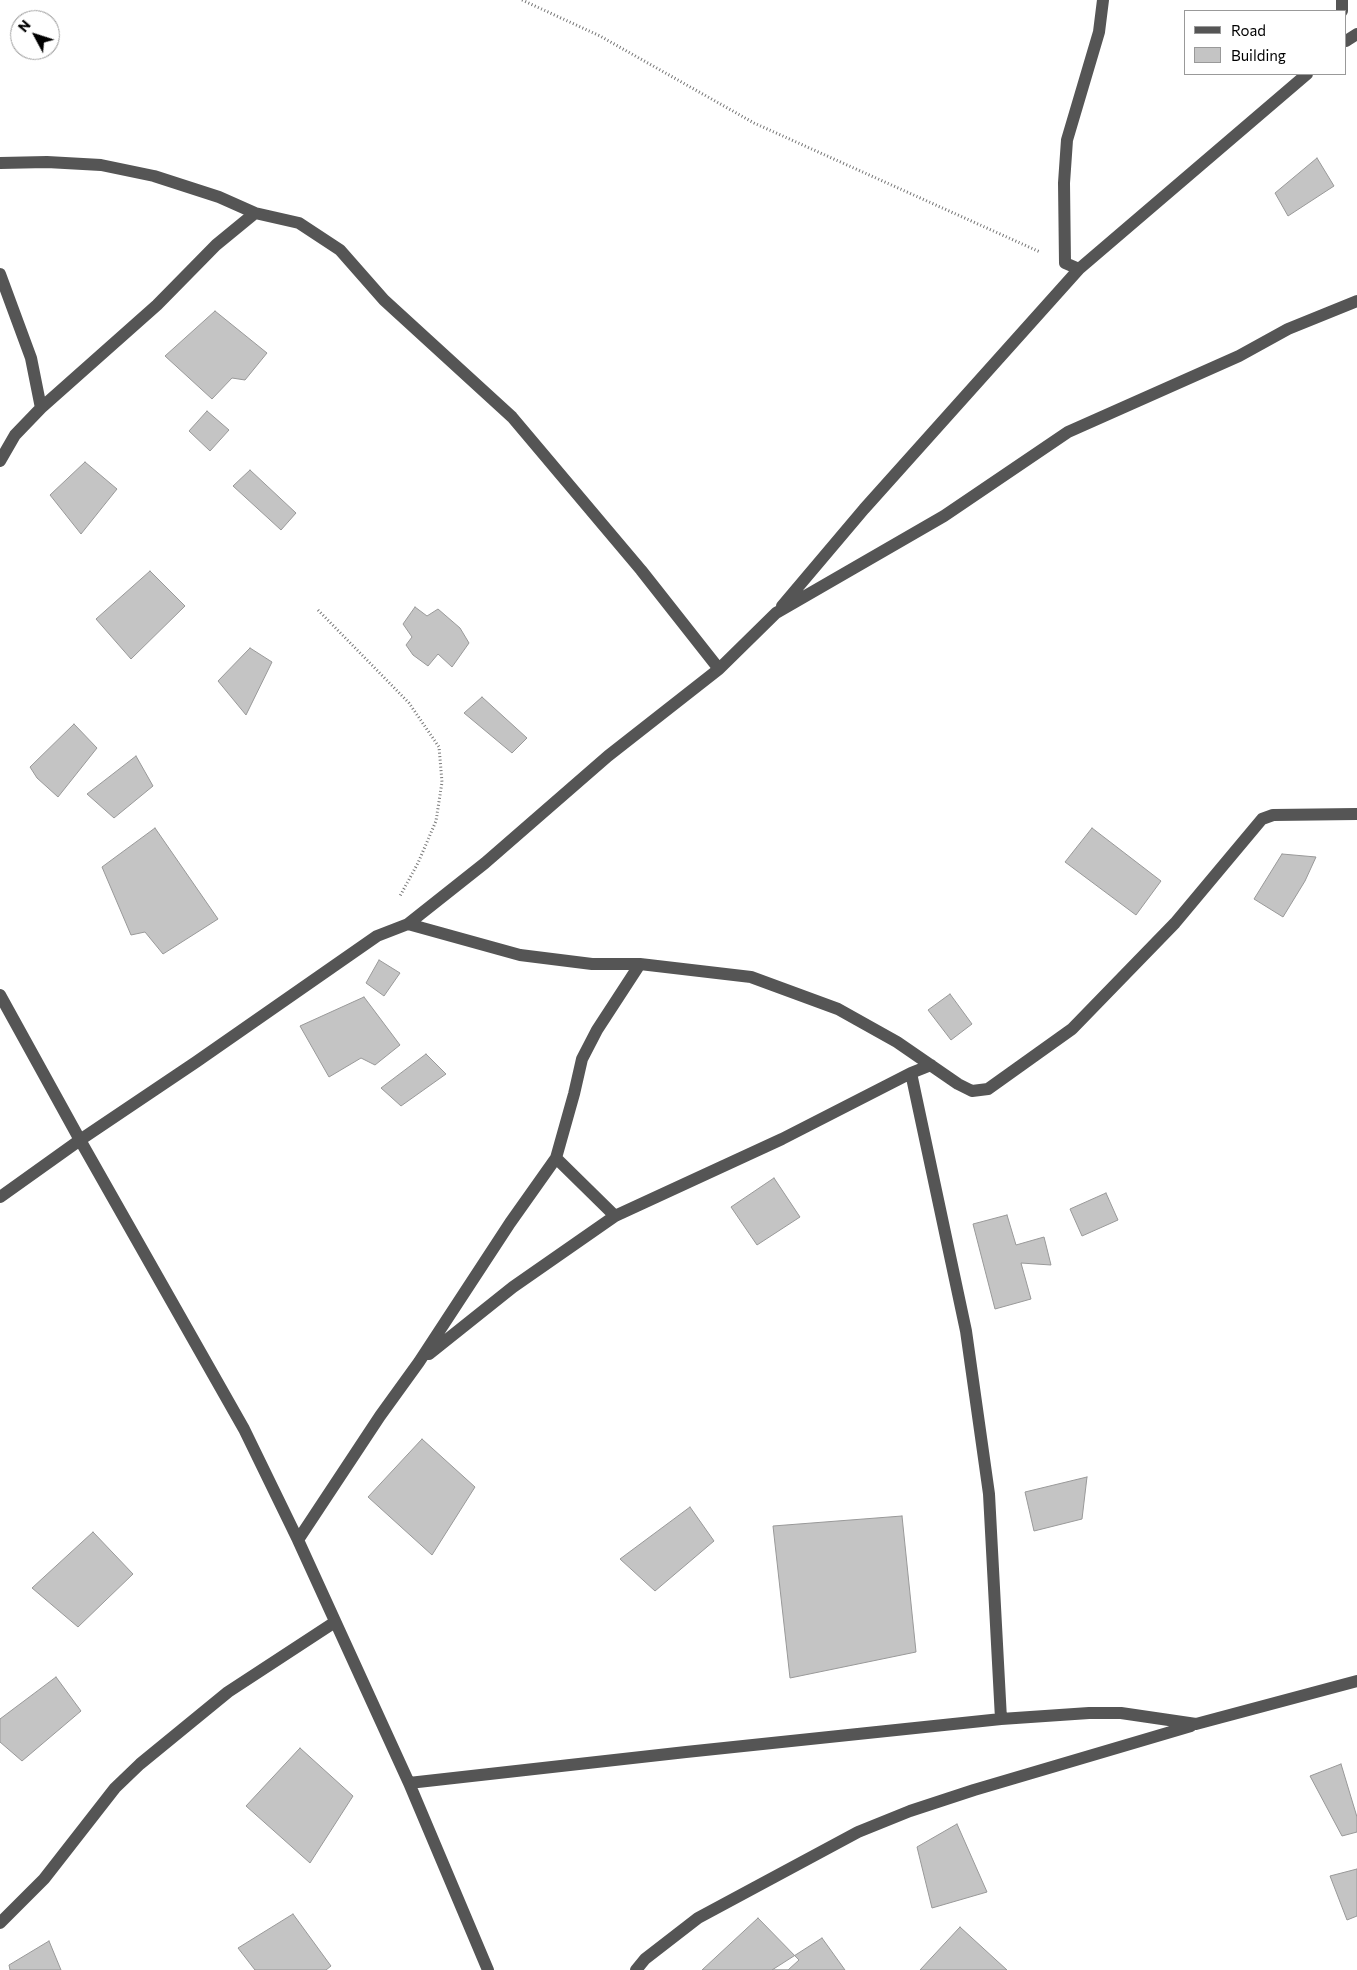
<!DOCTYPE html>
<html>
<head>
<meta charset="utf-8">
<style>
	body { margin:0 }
	#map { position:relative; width:1357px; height:1970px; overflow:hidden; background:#fff; font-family:Commissioner,sans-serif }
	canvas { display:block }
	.legend { position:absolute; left:1184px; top:10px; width:162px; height:65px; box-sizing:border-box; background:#fff; border:1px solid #999; margin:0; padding:6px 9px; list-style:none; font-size:15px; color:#000 }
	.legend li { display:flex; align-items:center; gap:10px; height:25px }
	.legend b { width:25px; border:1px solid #999 }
	.north { position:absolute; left:10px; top:10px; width:50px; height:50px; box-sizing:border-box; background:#fff; border:1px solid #999; border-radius:50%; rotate:310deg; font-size:14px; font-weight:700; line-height:20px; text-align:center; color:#000 }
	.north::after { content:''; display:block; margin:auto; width:18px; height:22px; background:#000; clip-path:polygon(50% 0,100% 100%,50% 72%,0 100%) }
</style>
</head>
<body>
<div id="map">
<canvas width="1357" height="1970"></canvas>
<ul class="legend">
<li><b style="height:6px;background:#555"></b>Road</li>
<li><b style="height:14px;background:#c4c4c4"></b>Building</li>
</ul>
<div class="north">N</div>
</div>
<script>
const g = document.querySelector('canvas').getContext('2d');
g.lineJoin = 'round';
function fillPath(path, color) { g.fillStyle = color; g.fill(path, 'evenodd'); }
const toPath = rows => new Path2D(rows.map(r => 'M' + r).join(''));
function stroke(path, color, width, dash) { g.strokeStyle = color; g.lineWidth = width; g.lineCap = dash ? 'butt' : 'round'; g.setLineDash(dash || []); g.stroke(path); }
const building = toPath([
	[1317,158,1334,186,1288,216,1275,193,1317,158],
	[215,311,267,353,245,380,232,378,212,399,165,356,215,311],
	[207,411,229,430,210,451,189,431,207,411],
	[85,462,117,489,81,534,50,495,85,462],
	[250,470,296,513,281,530,233,486,250,470],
	[150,571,185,606,131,659,96,619,150,571],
	[415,607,427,616,438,609,460,628,469,643,452,667,438,654,428,666,413,655,406,645,412,637,403,624,415,607],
	[250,648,272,662,246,715,218,681,250,648],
	[482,697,527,738,512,753,464,713,482,697],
	[74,724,97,748,58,797,37,778,30,767,74,724],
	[136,756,153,786,114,818,87,794,136,756],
	[155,828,218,919,163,954,145,932,131,935,102,867,155,828],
	[1092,828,1161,881,1136,915,1065,862,1092,828],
	[1282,854,1316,857,1305,881,1283,917,1254,899,1282,854],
	[379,960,400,973,384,996,366,983,379,960],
	[950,994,972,1024,951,1040,928,1010,950,994],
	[364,997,400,1045,375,1065,361,1058,329,1077,300,1026,364,997],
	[426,1054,446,1074,401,1106,381,1088,426,1054],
	[774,1178,800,1217,757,1245,731,1207,774,1178],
	[1106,1193,1118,1220,1082,1236,1070,1209,1106,1193],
	[1007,1215,1016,1245,1044,1237,1051,1265,1021,1263,1031,1299,995,1309,973,1224,1007,1215],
	[422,1439,475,1487,432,1555,368,1497,422,1439],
	[1087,1477,1082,1519,1034,1531,1025,1492,1087,1477],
	[690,1507,714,1541,655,1591,620,1559,690,1507],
	[902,1516,916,1652,790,1678,773,1526,902,1516],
	[93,1532,133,1574,78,1627,32,1588,93,1532],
	[56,1677,81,1711,22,1761,0,1742,0,1719,56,1677],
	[300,1748,353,1796,310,1863,246,1806,300,1748],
	[1341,1764,1357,1817,1357,1832,1342,1836,1310,1776,1341,1764],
	[957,1824,987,1892,932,1908,917,1847,957,1824],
	[1357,1869,1357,1916,1347,1920,1330,1876,1357,1869],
	[293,1914,331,1966,326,1970,255,1970,238,1948,293,1914],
	[758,1918,799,1960,788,1970,702,1970,758,1918],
	[960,1927,1007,1970,920,1970,960,1927],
	[822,1938,845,1970,772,1970,822,1938],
	[49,1941,61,1970,10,1970,9,1965,49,1941]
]);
fillPath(building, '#c4c4c4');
stroke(building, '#999', 1);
stroke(toPath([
	[522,0,600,36,754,123,1040,252],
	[318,610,409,703,439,747,442,782,436,821,418,863,400,896]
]), '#777', 3, [1, 2.5]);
stroke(toPath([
	[1342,0,1342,11],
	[1346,41,1357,34],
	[0,163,47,162,101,165,154,176,219,197,255,213],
	[1079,269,1065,263,1064,183,1067,140,1099,32,1103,0],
	[0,274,31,358,41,408],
	[0,461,15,435,41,408,157,305,216,245,255,213,299,223,340,250,384,300,512,417,641,570,719,669],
	[782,606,864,509,1079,269,1307,74],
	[408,924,520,955,592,964,640,964,751,977,838,1009,897,1042,958,1084,972,1091,988,1089,1072,1029,1175,923,1262,819,1273,815,1357,814],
	[0,995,80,1140,244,1429,298,1540,409,1783,488,1970],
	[911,1073,966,1331,989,1494,1001,1719],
	[0,1197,80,1140,196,1062,377,936,408,924,485,863,608,756,719,669,776,613,944,516,1068,432,1239,356,1288,329,1357,301],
	[615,1216,782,1139,911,1073,931,1065],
	[429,1354,513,1287,615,1216,556,1158],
	[298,1540,380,1416,419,1362,510,1223,556,1158,574,1094,582,1059,597,1030,640,964],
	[409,1783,686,1752,1001,1719,1089,1713,1121,1713,1196,1724,1357,1681],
	[0,1923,44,1879,115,1788,140,1764,228,1692,335,1622],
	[636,1970,645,1959,698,1918,858,1832,910,1811,974,1790,1191,1726]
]), '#555', 12);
</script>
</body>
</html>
